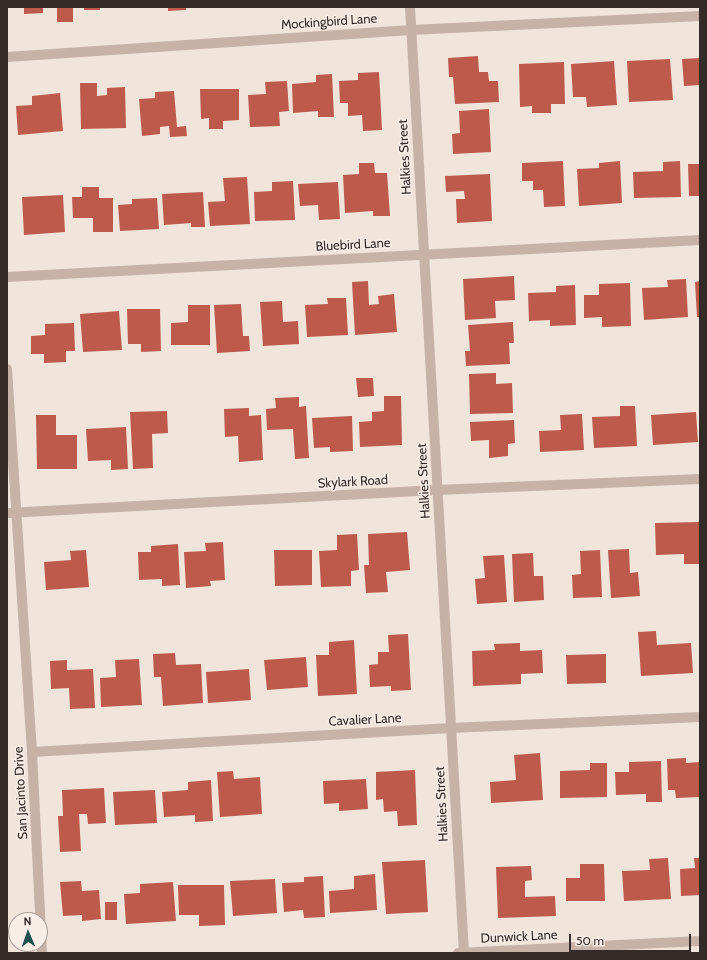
<!DOCTYPE html>
<html>
<head>
<meta charset="utf-8">
<style>
	body { margin:0 }
	#map { position:relative; width:707px; height:960px; overflow:hidden; background:#f0e4db; font-family:Cabin,sans-serif }
	canvas { display:block }
	.frame { position:absolute; inset:0; border:8px solid #342a28; pointer-events:none }
	.north { position:absolute; left:8px; top:912px; width:40px; height:40px; box-sizing:border-box; background:#f8eee7; border:1px solid #aaa09b; border-radius:50%; rotate:358deg; font-size:11px; font-weight:700; line-height:16px; text-align:center; color:#342a28 }
	.north::after { content:''; display:block; margin:auto; width:14px; height:18px; background:#205350; clip-path:polygon(50% 0,100% 100%,50% 72%,0 100%) }
	.scale { position:absolute; left:569px; top:934px; width:122px; height:18px; box-sizing:border-box; border:2px solid #342a28; border-top:0; padding-left:5px; font-size:12px; line-height:14px; white-space:nowrap; color:#342a28; -webkit-text-stroke:3px #f8eee7; paint-order:stroke }
</style>
</head>
<body>
<div id="map">
<canvas width="707" height="960"></canvas>
<div class="frame"></div>
<div class="north">N</div>
<div class="scale">50 m</div>
</div>
<script>
const g = document.querySelector('canvas').getContext('2d');
g.lineJoin = 'round';
function fillPath(path, color) { g.fillStyle = color; g.fill(path, 'evenodd'); }
const toPath = rows => new Path2D(rows.map(r => 'M' + r).join(''));
function stroke(path, color, width, dash) { g.strokeStyle = color; g.lineWidth = width; g.lineCap = dash ? 'butt' : 'round'; g.setLineDash(dash || []); g.stroke(path); }
function label(font, color, halo, rows, align = 'center') {
  g.font = font + ' Cabin,sans-serif'; g.lineWidth = 3; g.setLineDash([]); g.textBaseline = 'middle'; g.strokeStyle = halo; g.fillStyle = color; for (const [text, x, y, turn = 0] of rows) {
    g.save(); g.translate(x, y); g.rotate((+turn || 0) * Math.PI / 180); g.textAlign = isNaN(turn) ? turn : align; if (halo) g.strokeText(text, 0, 0); g.fillText(text, 0, 0); g.restore();
  }
}
fillPath(toPath([
	[24,7,43,7,43,13,24,14],
	[57,7,73,7,73,22,57,22],
	[84,7,100,7,100,10,84,10],
	[168,7,186,7,186,10,168,11],
	[478,56,479,72,488,72,489,81,498,81,499,102,455,104,453,77,449,77,448,58],
	[700,58,700,85,684,86,682,59],
	[670,59,673,100,629,102,627,61],
	[614,61,617,105,587,107,586,97,573,97,571,64],
	[564,62,565,104,551,104,551,113,532,113,532,106,520,107,519,64],
	[379,72,382,130,363,131,362,115,348,116,348,103,340,103,339,81,358,80,358,73],
	[332,74,334,117,318,117,318,111,293,113,292,84,316,82,316,75],
	[287,81,289,111,279,112,280,126,250,127,248,95,266,94,265,82],
	[80,83,97,83,97,96,107,95,107,88,125,87,126,128,81,129],
	[200,89,239,89,239,120,223,121,223,129,209,129,209,118,201,119],
	[174,91,177,127,186,126,187,136,170,137,169,126,160,127,160,134,142,136,139,99,155,98,155,92],
	[60,93,63,131,18,135,16,106,32,105,32,96],
	[489,109,491,152,453,154,452,134,460,133,459,111],
	[563,161,565,206,544,207,543,190,533,190,533,181,522,181,522,163],
	[620,161,622,203,579,206,577,169,599,168,599,163],
	[680,161,681,197,634,198,633,172,663,171,663,162],
	[359,163,374,163,375,173,387,173,390,216,373,216,373,211,345,213,343,175,359,174],
	[688,164,700,164,700,196,689,196],
	[490,174,492,221,457,223,456,199,465,199,464,191,446,192,445,176],
	[247,177,250,224,210,226,208,202,225,201,223,178],
	[293,181,295,220,255,221,254,192,272,191,272,182],
	[338,182,340,219,319,220,318,205,300,206,298,184],
	[82,187,99,187,99,198,113,198,113,232,93,232,93,218,73,218,72,197,82,197],
	[203,192,205,227,191,227,191,223,164,225,162,194],
	[63,195,65,232,24,235,22,197],
	[157,198,159,229,120,231,118,205,132,204,132,199],
	[514,276,515,300,495,301,496,318,465,320,463,279],
	[686,279,688,317,644,320,642,288,668,287,667,280],
	[368,281,369,305,379,304,378,296,394,294,397,332,355,335,352,282],
	[700,281,700,317,697,317,695,282],
	[630,283,631,326,602,327,602,317,584,318,584,295,599,295,599,284],
	[575,285,576,325,550,326,550,320,529,321,528,293,556,292,556,286],
	[327,298,346,298,348,335,307,337,305,305,328,304],
	[282,301,283,322,298,321,299,344,263,346,260,302],
	[241,304,243,336,249,336,250,351,217,353,214,305],
	[188,305,210,305,210,345,171,345,171,323,188,322],
	[127,309,160,309,161,351,141,352,141,344,128,344],
	[119,311,122,350,83,352,80,314],
	[513,322,514,343,509,343,510,364,466,366,465,351,470,351,468,325],
	[74,323,75,351,66,351,66,362,44,363,44,354,31,354,31,336,45,335,45,324],
	[496,373,496,384,512,383,513,413,470,414,469,374],
	[356,378,373,378,374,396,358,397],
	[384,396,401,396,402,445,360,447,359,422,372,421,372,412,384,411],
	[299,397,299,407,306,406,309,458,295,459,293,429,267,430,266,409,276,408,275,398],
	[620,406,635,406,637,446,594,448,592,417,620,416],
	[249,408,249,416,261,415,263,460,239,462,238,436,225,437,224,409],
	[167,411,168,433,152,434,153,468,133,469,130,412],
	[696,412,698,442,653,445,651,415],
	[582,414,584,450,540,452,539,431,561,430,560,415],
	[36,415,56,415,56,435,77,435,77,469,37,469],
	[352,416,353,451,330,452,330,447,314,448,312,418],
	[514,420,515,443,508,444,508,456,489,458,489,440,471,441,470,422],
	[126,427,128,469,111,470,111,460,88,461,86,429],
	[699,522,700,564,684,564,684,554,656,555,655,523],
	[407,532,410,570,386,572,388,592,366,593,364,565,369,565,368,534],
	[357,534,359,570,351,571,351,586,321,587,319,551,337,550,337,535],
	[223,542,225,580,210,581,211,586,186,588,184,552,206,551,205,543],
	[178,544,180,585,162,586,162,579,139,580,138,552,151,552,151,546],
	[629,549,630,573,638,572,640,596,611,598,608,550],
	[86,550,89,587,46,590,44,562,71,560,70,551],
	[274,550,312,550,312,585,275,586],
	[600,550,602,597,573,598,572,575,581,574,580,551],
	[533,553,534,576,543,576,544,600,514,602,512,554],
	[504,555,507,602,477,604,475,579,485,578,483,556],
	[656,631,657,645,691,643,693,673,641,676,638,632],
	[408,634,411,690,391,691,391,686,370,687,369,665,378,664,378,652,389,652,388,635],
	[354,640,357,694,318,696,316,655,329,655,329,642],
	[520,643,520,651,542,650,543,673,521,674,521,684,473,686,472,651,495,650,494,644],
	[175,653,176,665,201,664,203,703,163,706,161,677,154,677,153,654],
	[606,654,606,683,567,684,566,655],
	[306,657,308,687,267,690,264,660],
	[139,659,142,705,101,707,100,678,116,677,115,660],
	[67,660,67,670,93,669,95,708,70,709,69,688,51,689,50,661],
	[249,669,251,700,208,703,206,672],
	[540,753,543,800,491,803,490,782,516,780,514,755],
	[686,758,686,763,700,762,700,797,676,798,675,790,668,790,667,759],
	[661,761,662,802,646,802,646,794,616,795,615,772,629,772,629,762],
	[590,763,607,763,607,797,560,798,560,771,590,770],
	[415,770,417,825,398,826,397,811,384,812,383,799,376,800,376,772],
	[233,771,234,779,260,777,262,814,220,817,217,772],
	[366,779,368,809,339,811,339,803,324,804,323,781],
	[211,780,213,821,195,822,195,815,164,817,162,792,188,790,188,782],
	[104,788,106,823,88,824,87,814,79,814,81,851,60,852,58,816,63,816,62,790],
	[155,790,157,823,115,825,113,792],
	[668,858,671,899,624,901,622,871,650,870,649,859],
	[694,858,700,858,700,895,681,896,680,869,695,868],
	[425,860,428,912,386,914,382,862],
	[580,864,604,864,605,901,566,901,566,878,580,878],
	[531,866,532,880,525,881,525,897,555,896,556,916,498,918,496,867],
	[375,874,377,910,330,913,329,891,354,889,354,876],
	[323,876,325,917,304,918,303,910,284,912,282,883,304,882,304,877],
	[275,879,277,913,233,916,230,881],
	[81,881,82,891,99,890,101,919,82,921,82,915,63,916,60,882],
	[173,882,176,921,126,924,124,894,140,893,140,884],
	[178,885,224,885,225,925,199,926,199,915,179,915],
	[105,902,117,902,117,920,105,920]
]), '#bd5a4c');
stroke(toPath([
	[7,57,411,30,700,16],
	[7,277,700,240],
	[7,369,32,752,42,953],
	[7,513,437,490,700,479],
	[32,752,451,728,700,717],
	[458,953,700,941]
]), '#c7b2a8', 10);
stroke(toPath([
	[410,7,464,953]
]), '#c7b2a8', 10);
label('13px', '#342a28', '#f8eee7', [
	["Mockingbird Lane",329,22,-4],
	["Halkies Street",405,157,-93],
	["Bluebird Lane",353,245,-3],
	["Halkies Street",424,481,-93],
	["Skylark Road",353,482,-3],
	["Cavalier Lane",365,720,-3],
	["San Jacinto Drive",21,793,-93],
	["Halkies Street",442,804,-93],
	["Dunwick Lane",519,937,-3]
]);
</script>
</body>
</html>
